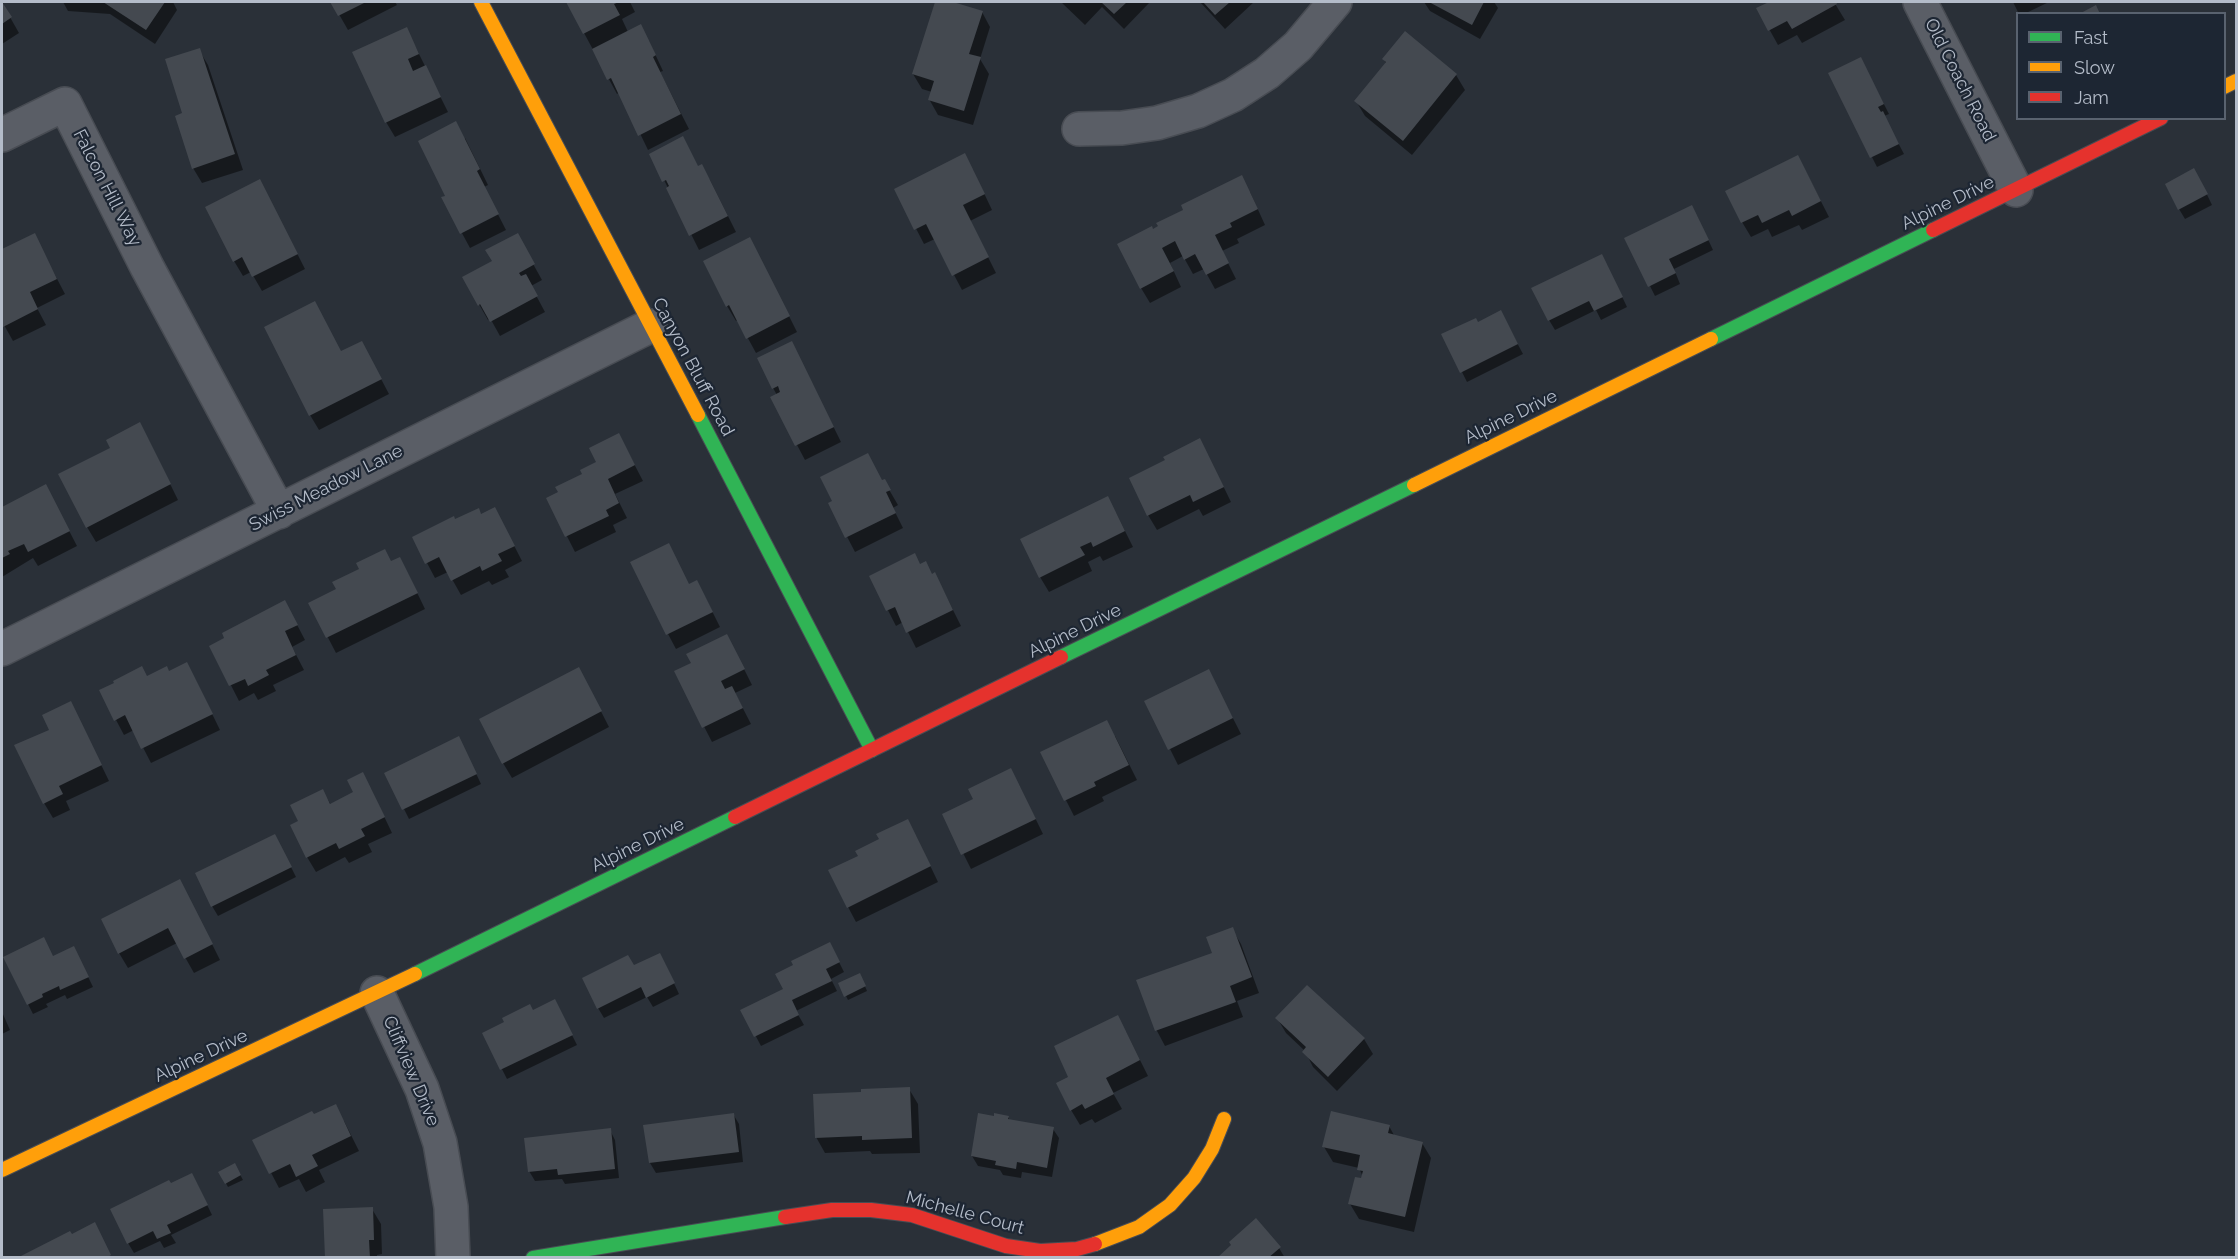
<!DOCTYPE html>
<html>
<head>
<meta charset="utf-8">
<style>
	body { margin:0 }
	#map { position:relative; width:2238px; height:1259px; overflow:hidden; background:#2a3038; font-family:Raleway,sans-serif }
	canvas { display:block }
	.frame { position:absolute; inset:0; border:3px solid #b4bcc9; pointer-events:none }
	.legend { position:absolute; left:2016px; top:12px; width:210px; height:108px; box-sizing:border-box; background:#1d2633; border:2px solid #59626f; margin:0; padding:8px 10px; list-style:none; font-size:18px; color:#b4bcc9 }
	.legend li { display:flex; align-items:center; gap:12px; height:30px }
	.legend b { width:30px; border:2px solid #59626f }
</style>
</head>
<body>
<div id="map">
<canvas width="2238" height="1259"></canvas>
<div class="frame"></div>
<ul class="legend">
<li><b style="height:8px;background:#30b455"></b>Fast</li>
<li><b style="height:8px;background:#ff9f0a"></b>Slow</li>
<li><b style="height:8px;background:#e5322d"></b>Jam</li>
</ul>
</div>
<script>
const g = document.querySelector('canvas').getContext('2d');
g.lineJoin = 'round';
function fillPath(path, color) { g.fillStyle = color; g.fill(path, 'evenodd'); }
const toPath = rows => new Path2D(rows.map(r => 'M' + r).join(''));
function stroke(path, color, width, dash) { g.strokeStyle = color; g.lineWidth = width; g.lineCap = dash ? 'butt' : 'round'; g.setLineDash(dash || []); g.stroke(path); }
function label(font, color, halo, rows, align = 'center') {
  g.font = font + ' Raleway,sans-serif'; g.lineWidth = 4.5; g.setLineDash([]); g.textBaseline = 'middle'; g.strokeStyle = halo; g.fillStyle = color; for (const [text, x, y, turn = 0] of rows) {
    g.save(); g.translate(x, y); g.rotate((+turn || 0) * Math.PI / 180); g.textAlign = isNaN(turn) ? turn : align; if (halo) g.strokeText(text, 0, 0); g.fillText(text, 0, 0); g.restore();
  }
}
fillPath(toPath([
	[63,2,173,2,177,10,155,44,110,14,68,11],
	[332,2,395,2,397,5,348,30],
	[571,2,630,2,635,12,622,19,628,32,649,41,663,71,660,72,689,129,648,150,620,92,617,94,584,33,569,3],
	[936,2,948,2,982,12,990,27,980,59,989,74,973,125,938,115,929,99,932,92,922,89,913,74],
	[1061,2,1150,2,1124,29,1102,7,1085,25],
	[1200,2,1254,2,1225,29],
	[1424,2,1494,2,1498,8,1480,39,1430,11],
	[1772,2,1834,2,1845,20,1802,43,1797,35,1778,45,1758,9],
	[2013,2,2049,2,2024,14,2019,14],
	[2,3,19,33,2,44],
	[406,28,448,112,395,137,386,122],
	[1405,33,1456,75,1465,90,1412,155,1365,116,1356,101,1386,64,1384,59],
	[199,50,208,65,243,170,202,183,193,168,184,114],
	[1866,69,1889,114,1884,116,1904,154,1877,167,1830,74],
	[465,138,488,185,484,187,506,230,470,248,443,198,447,196],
	[651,154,699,167,710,180,736,232,699,250],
	[973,170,992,210,970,221,996,273,962,290,935,239,924,244,896,190],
	[1806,172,1829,217,1802,230,1799,225,1772,237,1768,229,1751,237,1742,222],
	[2200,180,2212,205,2185,219,2179,209],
	[1250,192,1265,225,1237,239,1239,243,1222,251,1236,279,1215,289,1204,269,1193,274,1183,256,1170,263,1181,287,1150,303,1141,288,1152,231],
	[268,196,305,269,262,291,251,272,243,276,234,261],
	[1697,216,1713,250,1674,269,1680,284,1655,296,1650,286],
	[34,235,65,294,37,308,46,325,13,341,4,325,2,326,2,250],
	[517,235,542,280,531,286,545,312,500,336,490,318,488,320,464,278,494,262],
	[758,254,797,332,756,353,738,320,736,321,727,306,705,262],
	[1607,265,1627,307,1601,320,1596,310,1555,330,1549,320],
	[1506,322,1523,354,1467,382,1462,372,1478,323],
	[792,343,841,442,805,460,772,398,777,395,773,388],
	[341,353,370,358,389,394,319,430,310,415],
	[619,435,643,481,615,494,627,518,613,525,616,532,575,552,548,499,560,493,598,462],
	[148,439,178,500,96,542,87,527,112,448],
	[1208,455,1231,502,1203,516,1199,509,1157,530,1148,515],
	[884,481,898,505,893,508,903,528,855,552,830,504],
	[46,486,77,546,38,566,33,558,2,577,2,509],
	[1116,513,1133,547,1103,561,1100,556,1088,562,1092,571,1049,592,1040,577],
	[481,515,503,524,522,561,505,570,509,577,492,585,489,581,461,595,448,572,435,578,427,563,455,521],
	[392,563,408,574,425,609,336,653,310,603],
	[920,566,932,575,935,574,961,626,916,648,903,622,896,626,871,577],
	[690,586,705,597,720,627,676,649,668,634],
	[293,617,305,640,292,647,304,670,273,685,276,691,258,700,254,693,239,701,211,646],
	[735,651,752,685,735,693,751,724,712,742,676,672],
	[1209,671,1241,734,1178,765,1146,701],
	[169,673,195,679,220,730,151,763,134,730,124,735,116,720,147,677],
	[587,684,609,727,512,778,503,763],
	[71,703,109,781,66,801,70,810,53,818,44,803,51,731],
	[1115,736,1137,780,1102,797,1104,801,1074,816,1042,753],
	[464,748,481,784,409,819,386,773],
	[1019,785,1043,834,971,869,944,815],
	[371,789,392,833,368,844,372,852,349,863,345,857,316,872,307,857,300,821,323,791,331,805],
	[916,836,938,882,856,922,848,907,860,856],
	[280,845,296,877,218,916,212,906],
	[188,896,220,960,194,973,177,943,128,968,119,953],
	[1232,929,1241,944,1259,993,1237,1001,1243,1017,1165,1046,1157,1031,1138,981,1214,954],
	[835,954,844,972,831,979,837,991,796,1011,804,1025,761,1046,742,1010,785,989],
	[53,958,79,958,93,987,67,999,65,995,46,1004,48,1007,33,1014,28,1004],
	[665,964,679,994,653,1007,647,997,604,1018,598,1008],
	[862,979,867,991,848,1000,846,996],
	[1307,987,1364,1039,1373,1054,1337,1091,1313,1067,1305,1051,1286,1033,1277,1018],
	[560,1011,577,1045,507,1079,484,1034,533,1012],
	[2,1012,10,1030,2,1034],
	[1126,1032,1148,1076,1113,1093,1122,1109,1095,1123,1092,1119,1080,1125,1071,1110,1070,1078],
	[909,1089,918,1104,920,1153,872,1154,870,1151,825,1153,816,1137],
	[733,1114,739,1124,743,1162,656,1173,650,1163,645,1126],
	[314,1116,344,1121,359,1151,319,1170,325,1182,306,1192,299,1179,279,1188,254,1140],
	[1008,1117,1010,1121,1053,1129,1059,1138,1052,1177,1022,1172,1021,1178,1003,1175,1000,1170,978,1166,972,1156],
	[1389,1126,1395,1137,1422,1143,1431,1158,1414,1232,1359,1219,1350,1204,1363,1177,1359,1168,1333,1162,1324,1147],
	[610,1130,615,1140,619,1178,565,1184,562,1179,535,1181,529,1171],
	[235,1165,243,1180,228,1187,220,1172],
	[197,1184,212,1215,171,1235,176,1243,164,1248,160,1241,134,1253,128,1243,170,1185],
	[372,1209,381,1224,382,1254,377,1255,377,1258,326,1258],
	[1279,1248,1285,1258,1219,1258]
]), '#0007');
fillPath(toPath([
	[2,2,12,17,2,24],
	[103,2,165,2,146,30],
	[330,2,366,2,338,16],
	[566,2,619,2,614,4,620,15,583,34],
	[935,2,953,2,983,11,969,54,981,57,964,111,928,100,934,81,912,74],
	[1101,2,1127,2,1114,14],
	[1203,2,1230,2,1215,15],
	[1429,2,1484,2,1472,25],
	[1769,2,1836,2,1837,4,1792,29,1787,21,1768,31,1756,8],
	[2096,5,2100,14,2079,14],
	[641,24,656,55,653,57,681,114,638,136,611,78,607,80,592,49],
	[407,27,419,54,408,59,413,71,426,65,441,97,385,123,352,52],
	[1405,31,1457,74,1403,141,1354,101,1386,62,1382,59],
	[200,48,235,154,192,169,175,116,182,113,165,59],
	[1861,57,1884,104,1878,107,1881,112,1883,111,1899,144,1870,158,1828,73],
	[456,121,480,169,477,171,499,214,460,234,441,197,445,196,418,141],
	[683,136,698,166,702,164,728,216,689,236,666,188,669,186,666,180,662,182,649,154],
	[965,153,985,194,963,205,989,257,952,276,926,224,914,230,894,189],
	[1798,155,1821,201,1792,216,1789,210,1762,223,1758,215,1741,223,1725,191],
	[2194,168,2208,194,2178,210,2165,184],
	[1242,175,1258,209,1230,223,1232,227,1215,235,1229,263,1206,275,1195,254,1184,260,1175,241,1162,248,1174,271,1140,289,1117,244,1152,226,1153,229,1158,226,1156,223,1183,210,1181,205],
	[260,179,298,254,252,277,242,257,233,262,205,207],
	[1692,205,1709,240,1669,259,1676,273,1648,287,1624,238],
	[35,233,57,279,30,292,38,309,3,327,2,249],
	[518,233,535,264,519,273,521,276,526,274,538,296,490,322,480,304,478,306,462,277,492,261,485,250],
	[750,237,790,316,746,339,729,305,726,307,703,261],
	[1602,254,1623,297,1594,311,1589,301,1548,321,1531,288],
	[315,301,341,351,362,341,382,379,309,416,264,327],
	[1501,310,1518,344,1460,373,1441,334,1476,318,1478,322],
	[792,341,834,427,795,446,770,397,780,392,778,386,772,389,757,358],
	[140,422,171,484,86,528,58,474,110,448,106,440],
	[619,433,635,465,608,479,619,503,606,510,609,516,565,537,546,498,558,492,555,487,582,474,580,470,596,462,589,448],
	[1200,438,1224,487,1193,502,1190,495,1147,516,1129,478,1165,460,1163,457],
	[868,453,882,480,885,479,891,490,886,492,896,513,845,538,828,503,832,501,820,477],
	[46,484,70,531,28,552,24,544,8,551,10,554,2,558,2,507],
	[1108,496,1125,531,1093,547,1091,542,1080,547,1085,555,1039,578,1020,539],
	[495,507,515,546,498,554,502,561,482,571,480,566,451,581,439,557,425,564,412,537,454,516,455,519,479,508,481,514],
	[669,543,689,584,697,580,713,612,666,635,630,562],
	[385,549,391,561,400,557,418,593,326,638,308,603,336,589,332,582,359,569,356,563],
	[915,553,920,564,926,561,932,574,935,572,953,610,906,633,895,607,886,611,869,576],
	[285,600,298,625,285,631,296,655,266,670,269,675,248,686,245,679,229,686,209,646,224,638,222,633],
	[727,634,745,669,721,681,725,689,732,686,743,708,702,728,674,671,691,663,686,654],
	[187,662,213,714,141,749,125,715,114,721,99,690,114,683,113,681,142,666,147,676,167,666,169,671],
	[579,667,602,711,502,764,479,719],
	[1209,669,1233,718,1168,750,1144,701],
	[71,701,102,765,59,786,63,794,43,804,14,745,49,730,42,715],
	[1107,720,1129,765,1094,782,1096,786,1064,801,1040,752],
	[459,736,477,774,402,810,384,773],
	[1011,768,1036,819,961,855,942,814,973,799,968,789],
	[363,772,385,817,361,829,365,836,339,849,336,843,306,858,290,825,298,821,290,805,323,789,330,804,353,792,347,780],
	[908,819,931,866,847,908,828,870,858,856,855,851,879,839,876,834],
	[275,834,292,867,211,907,195,873],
	[180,879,213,944,184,959,168,928,118,954,101,919],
	[1233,927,1252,977,1230,986,1236,1002,1155,1031,1136,980,1212,953,1206,937],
	[44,937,53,956,74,946,89,977,60,990,59,986,42,994,43,997,27,1005,3,957],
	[830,942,840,962,826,969,832,981,792,1000,799,1015,754,1037,740,1010,783,989,775,974,793,965,791,961],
	[660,953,675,983,646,998,641,987,597,1009,582,978,628,955,634,965],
	[860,973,866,986,844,997,838,983],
	[1307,985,1365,1038,1328,1077,1302,1052,1306,1047,1275,1018],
	[555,999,573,1035,500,1070,482,1033,504,1022,502,1018,530,1004,533,1010],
	[1118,1015,1140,1060,1106,1078,1114,1094,1085,1109,1082,1104,1070,1111,1056,1083,1068,1077,1054,1046],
	[910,1087,912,1138,862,1140,862,1136,815,1138,813,1094,861,1092,861,1089],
	[336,1104,351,1136,312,1155,318,1166,296,1177,290,1164,269,1174,252,1140,312,1111,314,1114],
	[1331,1111,1390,1125,1388,1133,1423,1142,1405,1217,1348,1204,1355,1177,1361,1178,1363,1171,1357,1170,1360,1155,1322,1147],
	[734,1113,739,1152,649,1163,643,1125],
	[978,1113,994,1116,994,1113,1009,1116,1008,1119,1054,1127,1047,1168,1017,1162,1016,1169,995,1165,996,1161,971,1156],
	[611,1128,615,1169,558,1175,557,1169,528,1172,524,1138],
	[235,1163,241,1175,225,1184,218,1172],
	[192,1173,208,1205,167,1225,171,1233,157,1239,153,1231,127,1244,110,1209,169,1180,171,1183],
	[373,1207,374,1240,369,1240,370,1258,325,1258,323,1209],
	[1256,1218,1281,1247,1268,1258,1217,1258,1231,1245,1229,1242],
	[95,1222,111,1255,106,1258,17,1258,70,1231,72,1234]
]), '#444950');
const street = toPath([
	[1920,2,2016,190],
	[1079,129,1122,128,1157,123,1198,111,1233,95,1267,73,1298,46,1335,2],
	[2,135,65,104,147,267,279,512],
	[2,649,650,326],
	[377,993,422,1089,440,1143,451,1207,453,1258]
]);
const fast = toPath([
	[1711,339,1933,230],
	[698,415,872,750],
	[1061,657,1414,485],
	[415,974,735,817],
	[533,1258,785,1217]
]);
const slow = toPath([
	[481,2,698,415],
	[2224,87,2236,81],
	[1414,485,1711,339],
	[2,1170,415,974],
	[1095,1244,1139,1227,1170,1205,1194,1178,1212,1149,1224,1119]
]);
const jam = toPath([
	[1933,230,2161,118],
	[735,817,1061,657],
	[785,1217,832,1210,871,1210,912,1215,1006,1246,1040,1251,1077,1249,1095,1244]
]);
stroke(street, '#484c53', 36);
stroke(fast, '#484c53', 16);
stroke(slow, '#484c53', 16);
stroke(jam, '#484c53', 16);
stroke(street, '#5a5e66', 33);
stroke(fast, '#30b455', 14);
stroke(slow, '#ff9f0a', 14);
stroke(jam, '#e5322d', 14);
label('18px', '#b4bcc9', '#1d2633', [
	["Old Coach Road",1960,80,63],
	["Falcon Hill Way",107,188,63],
	["Alpine Drive",1948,203,-26],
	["Canyon Bluff Road",693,367,62],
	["Alpine Drive",1511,417,-26],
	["Swiss Meadow Lane",326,488,-27],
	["Alpine Drive",1075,631,-26],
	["Alpine Drive",638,845,-26],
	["Alpine Drive",201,1056,-25],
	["Cliffview Drive",411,1071,67],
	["Michelle Court",965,1213,15]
]);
</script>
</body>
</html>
